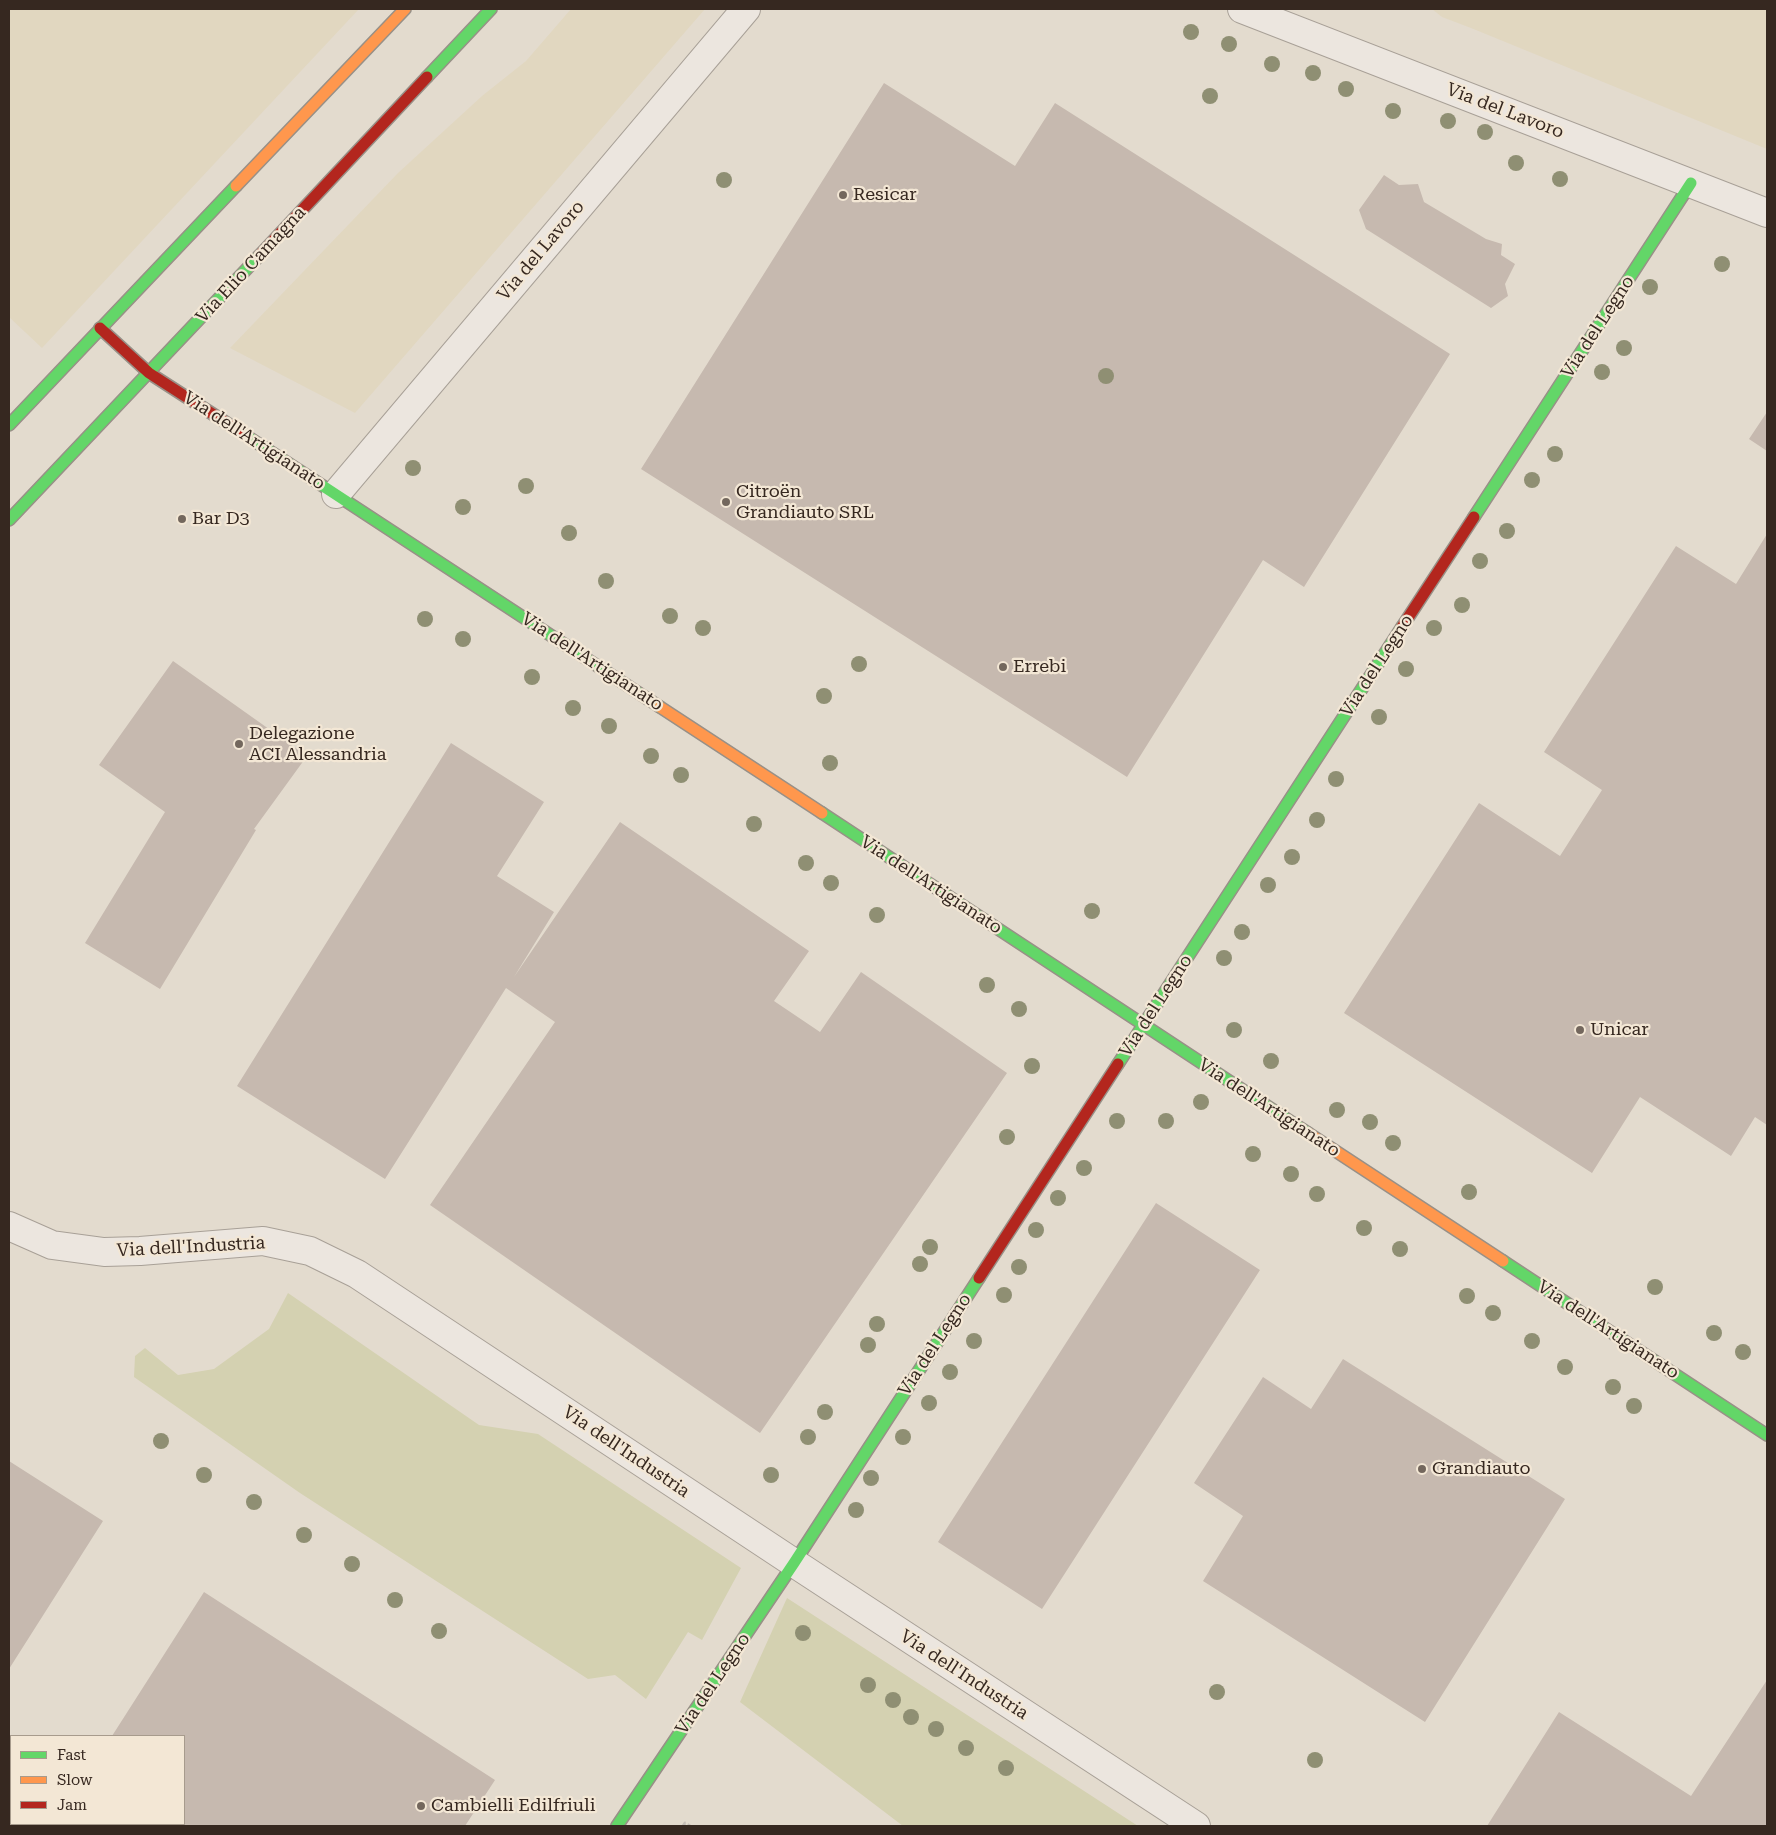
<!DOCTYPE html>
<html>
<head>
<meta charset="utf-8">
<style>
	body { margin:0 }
	#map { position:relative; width:1776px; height:1835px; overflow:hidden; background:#e3dbce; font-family:"Roboto Serif",serif }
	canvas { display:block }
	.frame { position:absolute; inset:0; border:10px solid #362820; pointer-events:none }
	.legend { position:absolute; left:10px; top:1735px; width:175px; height:90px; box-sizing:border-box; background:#f3e7d5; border:1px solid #a79b8d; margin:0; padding:6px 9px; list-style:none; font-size:15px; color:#362820 }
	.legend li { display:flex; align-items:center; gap:10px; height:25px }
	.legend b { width:25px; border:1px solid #a79b8d }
</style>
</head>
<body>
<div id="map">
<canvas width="1776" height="1835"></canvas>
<div class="frame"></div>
<ul class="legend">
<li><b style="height:6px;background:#63d668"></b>Fast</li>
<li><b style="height:6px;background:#ff974d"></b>Slow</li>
<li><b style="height:6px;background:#b3261e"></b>Jam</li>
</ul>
</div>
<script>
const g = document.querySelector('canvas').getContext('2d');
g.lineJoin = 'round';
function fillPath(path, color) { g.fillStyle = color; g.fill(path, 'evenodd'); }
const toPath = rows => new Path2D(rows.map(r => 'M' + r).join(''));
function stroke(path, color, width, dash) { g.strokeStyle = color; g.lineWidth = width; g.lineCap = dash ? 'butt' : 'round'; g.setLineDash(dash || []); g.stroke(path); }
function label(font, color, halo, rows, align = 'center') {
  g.font = font + ' "Roboto Serif",serif'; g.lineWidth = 4.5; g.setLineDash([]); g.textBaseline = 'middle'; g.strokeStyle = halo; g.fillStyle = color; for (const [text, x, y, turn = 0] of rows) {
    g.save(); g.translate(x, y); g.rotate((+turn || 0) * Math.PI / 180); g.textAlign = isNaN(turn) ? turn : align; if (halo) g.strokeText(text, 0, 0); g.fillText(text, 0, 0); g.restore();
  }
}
fillPath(toPath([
	[9,9,359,9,42,348,9,317],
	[571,9,705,9,355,413,230,348,398,173,482,96,526,61],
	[1432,9,1767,9,1767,149,1471,28,1442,17]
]), '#e1d7c0');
fillPath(toPath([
	[288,1293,479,1425,538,1434,741,1568,702,1640,688,1632,646,1699,615,1675,588,1679,300,1493,134,1377,135,1356,145,1348,178,1375,214,1369,269,1329],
	[787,1598,1138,1826,903,1826,740,1702]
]), '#d4d1b1');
fillPath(toPath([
	[884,83,1015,166,1055,103,1450,354,1304,587,1263,560,1127,777,641,469],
	[1384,175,1399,185,1418,184,1424,202,1486,239,1502,244,1501,255,1515,264,1505,284,1508,296,1491,308,1366,229,1359,210],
	[1767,412,1767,451,1749,439],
	[1767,534,1767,1125,1755,1117,1731,1156,1640,1097,1592,1173,1344,1013,1479,803,1560,856,1602,790,1544,752,1676,546,1736,584],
	[173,661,307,756,254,829,256,830,160,989,85,943,165,812,99,765],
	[451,743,544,802,497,876,554,912,514,977,620,822,809,951,774,1001,820,1032,861,972,1007,1073,760,1433,430,1205,555,1022,506,988,385,1179,237,1086],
	[1156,1203,1260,1270,1042,1609,938,1542],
	[1343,1359,1565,1499,1425,1722,1203,1581,1243,1516,1194,1483,1263,1377,1311,1409],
	[9,1461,103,1521,9,1669],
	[204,1592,495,1780,465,1826,54,1826,56,1824,184,1824,184,1736,112,1736],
	[1767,1680,1767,1826,1487,1826,1559,1712,1691,1796]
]), '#c6b9af');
const street = toPath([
	[1242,9,1767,213],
	[336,494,746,9],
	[9,1226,52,1245,104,1252,140,1251,263,1241,310,1251,357,1274,794,1563,1196,1826]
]);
const fast = toPath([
	[427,77,491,9],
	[9,425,236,186],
	[239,431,660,707],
	[1474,517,1691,183],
	[9,520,259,256],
	[822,813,1308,1133],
	[1118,1064,1402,627],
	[1503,1261,1767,1435],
	[617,1826,794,1563,979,1278]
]);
const slow = toPath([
	[236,186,405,9],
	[660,707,822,813],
	[1308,1133,1503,1261]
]);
const jam = toPath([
	[259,256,427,77],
	[100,328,149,373,239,431],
	[1402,627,1474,517],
	[979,1278,1118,1064]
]);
stroke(street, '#a8a097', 30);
stroke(fast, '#989087', 14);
stroke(slow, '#989087', 14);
stroke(jam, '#989087', 14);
stroke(toPath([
	[683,1826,685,1823,690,1826]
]), '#c4bdb6', 3, [4, 2.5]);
stroke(street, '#ece6df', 28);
stroke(fast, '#63d668', 11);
stroke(slow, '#ff974d', 11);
stroke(jam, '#b3261e', 11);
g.fillStyle = '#8f8f73';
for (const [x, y] of [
	[1191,32],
	[1229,44],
	[1272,64],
	[1313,73],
	[1346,89],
	[1210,96],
	[1393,111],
	[1448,121],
	[1485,132],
	[1516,163],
	[1560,179],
	[724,180],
	[1722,264],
	[1650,287],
	[1624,348],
	[1602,372],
	[1106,376],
	[1555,454],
	[413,468],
	[1532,480],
	[526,486],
	[463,507],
	[1507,531],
	[569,533],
	[1480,561],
	[606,581],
	[1462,605],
	[670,616],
	[425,619],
	[703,628],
	[1434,628],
	[463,639],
	[859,664],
	[1406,669],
	[532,677],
	[824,696],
	[573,708],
	[1379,717],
	[609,726],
	[651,756],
	[830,763],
	[681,775],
	[1336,779],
	[1317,820],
	[754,824],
	[1292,857],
	[806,863],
	[831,883],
	[1268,885],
	[1092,911],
	[877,915],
	[1242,932],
	[1224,958],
	[987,985],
	[1019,1009],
	[1234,1030],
	[1271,1061],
	[1032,1066],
	[1201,1102],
	[1337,1110],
	[1117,1121],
	[1166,1121],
	[1370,1122],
	[1007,1137],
	[1393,1143],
	[1253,1154],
	[1084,1168],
	[1291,1174],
	[1469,1192],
	[1317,1194],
	[1058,1198],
	[1364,1228],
	[1036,1230],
	[930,1247],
	[1400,1249],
	[920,1264],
	[1019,1267],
	[1655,1287],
	[1004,1295],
	[1467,1296],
	[1493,1313],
	[877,1324],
	[1714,1333],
	[974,1341],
	[1532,1341],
	[868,1345],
	[1743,1352],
	[1565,1367],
	[950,1372],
	[1613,1387],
	[929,1403],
	[1634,1406],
	[825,1412],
	[808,1437],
	[903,1437],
	[161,1441],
	[204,1475],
	[771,1475],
	[871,1478],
	[254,1502],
	[856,1510],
	[304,1535],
	[352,1564],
	[395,1600],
	[439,1631],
	[803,1633],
	[868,1685],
	[1217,1692],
	[893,1700],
	[911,1717],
	[936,1729],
	[966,1748],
	[1315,1760],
	[1006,1768]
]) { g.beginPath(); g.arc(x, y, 8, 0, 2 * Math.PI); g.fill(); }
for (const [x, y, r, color] of [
	[843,195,5,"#73675d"],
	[726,502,5,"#73675d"],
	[182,519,5,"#73675d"],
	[1003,667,5,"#73675d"],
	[239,744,5,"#73675d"],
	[1580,1030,5,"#73675d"],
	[1422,1469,5,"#73675d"],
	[421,1806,5,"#73675d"]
]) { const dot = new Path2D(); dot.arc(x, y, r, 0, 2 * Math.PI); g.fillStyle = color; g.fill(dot); stroke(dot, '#f3e7d5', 2); }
label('18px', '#362820', '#f3e7d5', [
	["Via del Lavoro",1505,111,21],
	["Via del Lavoro",541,251,-50],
	["Via Elio Camagna",251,265,-47],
	["Via del Legno",1598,327,-57],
	["Via dell'Artigianato",254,441,33],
	["Via dell'Artigianato",592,662,33],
	["Via del Legno",1377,666,-57],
	["Via dell'Artigianato",931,885,33],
	["Via del Legno",1156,1006,-57],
	["Via dell'Artigianato",1269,1108,33],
	["Via dell'Industria",191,1247,-3],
	["Via dell'Artigianato",1608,1330,33],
	["Via del Legno",935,1345,-57],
	["Via dell'Industria",626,1452,34],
	["Via dell'Industria",964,1675,33],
	["Via del Legno",713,1684,-56]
]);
label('18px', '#362820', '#f3e7d5', [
	["Resicar",853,195],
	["Citroën",736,492],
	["Grandiauto SRL",736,513],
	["Bar D3",192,519],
	["Errebi",1013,667],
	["Delegazione",249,734],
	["ACI Alessandria",249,755],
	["Unicar",1590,1030],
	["Grandiauto",1432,1469],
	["Cambielli Edilfriuli",431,1806]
], 'left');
</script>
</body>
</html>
